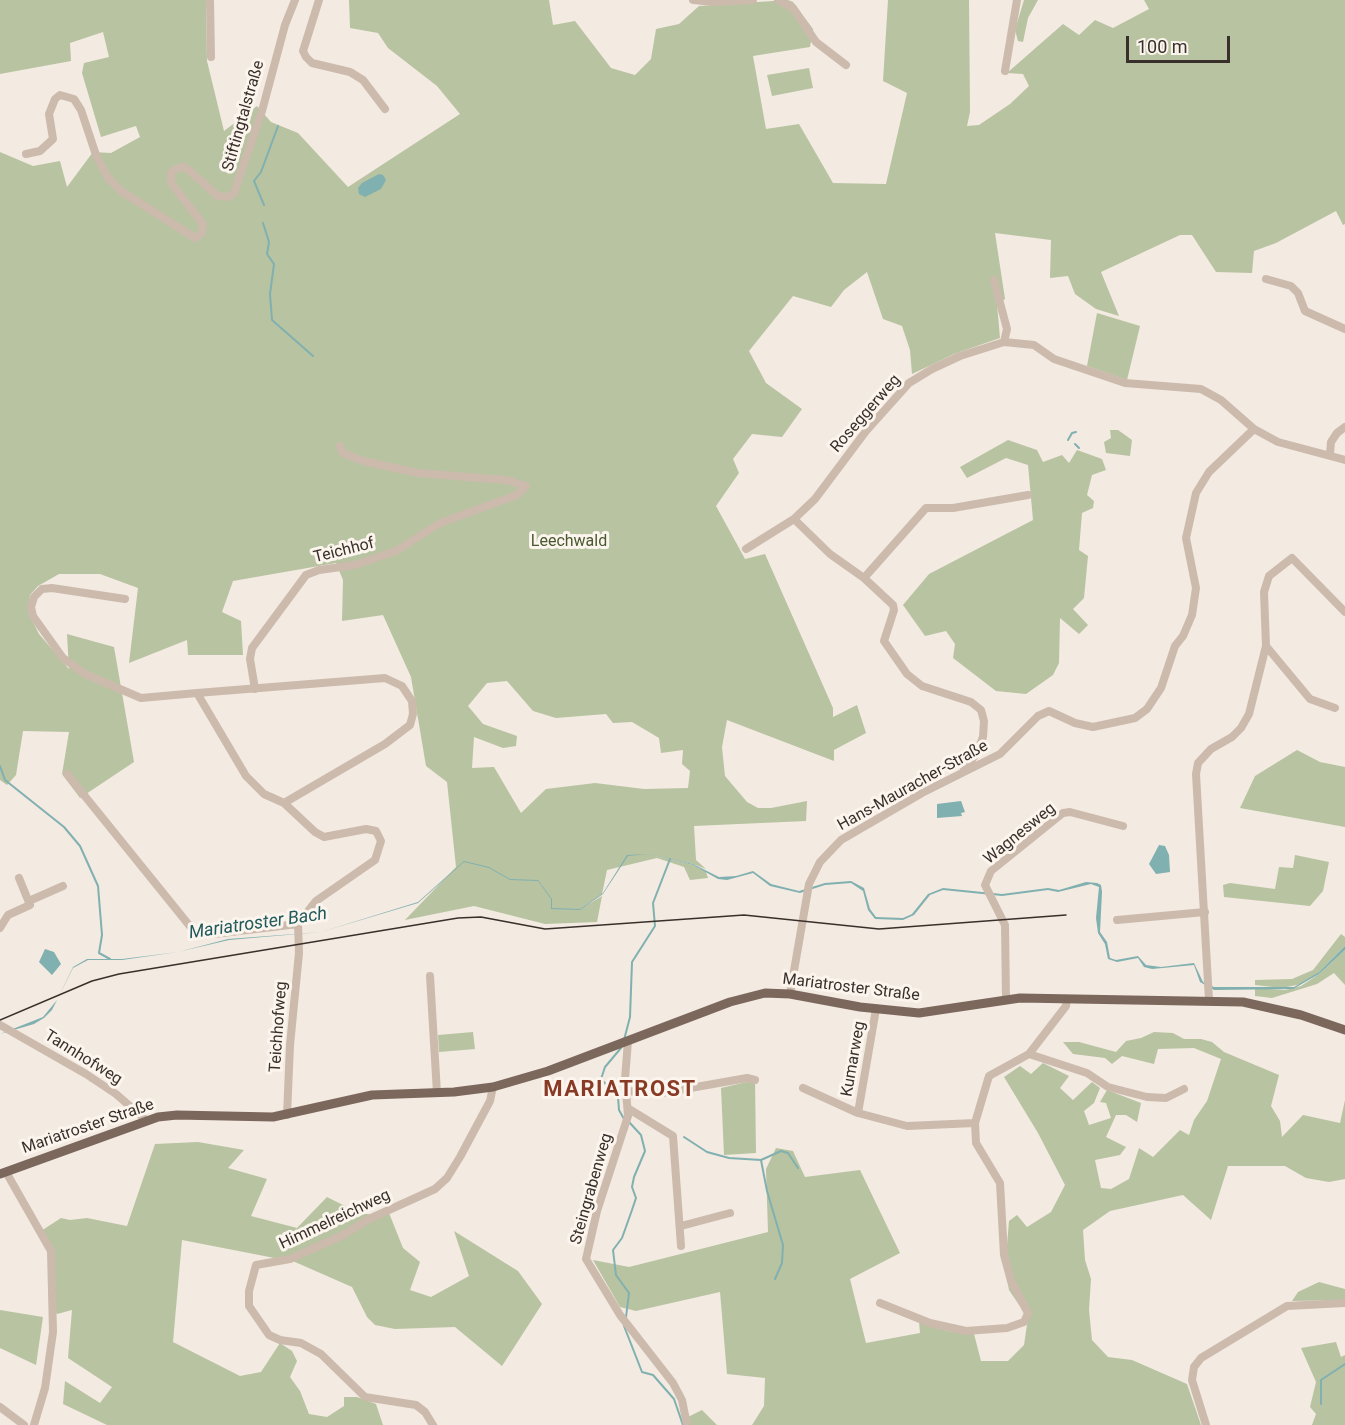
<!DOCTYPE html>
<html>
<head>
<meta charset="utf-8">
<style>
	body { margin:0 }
	#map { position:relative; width:1345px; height:1425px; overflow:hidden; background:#f3eae1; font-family:Roboto,sans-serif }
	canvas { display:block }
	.scale { position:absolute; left:1126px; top:36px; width:104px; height:27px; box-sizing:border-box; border:3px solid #3a302b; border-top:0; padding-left:8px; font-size:18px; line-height:21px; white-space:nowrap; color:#3a302b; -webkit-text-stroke:4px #fbf5ee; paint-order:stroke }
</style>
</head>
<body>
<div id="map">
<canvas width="1345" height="1425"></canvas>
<div class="scale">100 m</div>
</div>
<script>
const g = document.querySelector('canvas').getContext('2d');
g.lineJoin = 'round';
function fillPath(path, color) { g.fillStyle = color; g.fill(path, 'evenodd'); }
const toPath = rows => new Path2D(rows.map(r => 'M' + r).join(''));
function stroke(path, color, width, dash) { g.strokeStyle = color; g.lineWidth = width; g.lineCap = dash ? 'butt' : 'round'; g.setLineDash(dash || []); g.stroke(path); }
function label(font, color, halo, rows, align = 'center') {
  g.font = font + ' Roboto,sans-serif'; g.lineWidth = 6; g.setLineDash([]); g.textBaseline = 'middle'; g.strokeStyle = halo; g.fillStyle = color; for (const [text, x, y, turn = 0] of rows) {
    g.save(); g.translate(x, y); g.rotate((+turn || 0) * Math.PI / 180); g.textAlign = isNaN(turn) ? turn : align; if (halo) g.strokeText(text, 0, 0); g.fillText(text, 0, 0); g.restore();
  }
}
fillPath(toPath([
	[0,0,206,0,207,61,224,131,257,106,271,122,298,133,348,187,460,114,437,86,388,48,378,33,350,28,349,0,549,0,553,25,575,21,611,68,635,75,651,59,656,29,679,24,699,6,788,0,793,2,813,29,810,47,753,56,766,129,799,124,833,183,886,184,907,93,883,81,888,0,969,0,970,112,967,126,979,125,1010,104,1029,86,1023,74,1007,73,1063,24,1079,35,1095,20,1113,28,1149,9,1144,0,1345,0,1345,224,1343,225,1336,211,1276,243,1254,251,1252,273,1216,272,1192,235,1180,235,1101,272,1119,316,1096,309,1075,294,1068,276,1050,278,1051,240,995,233,1005,299,997,304,1000,338,954,354,912,374,910,350,902,326,883,319,867,272,844,290,831,307,793,296,749,351,766,383,802,409,782,437,752,434,733,459,739,473,716,506,745,559,765,554,833,708,833,717,857,705,866,733,834,750,834,761,727,720,722,747,725,776,747,802,758,808,771,808,807,801,806,821,694,826,696,860,706,869,693,864,652,855,693,865,706,872,708,878,690,880,684,867,657,858,607,870,602,894,579,910,602,896,597,922,545,924,474,906,405,920,456,867,447,782,426,766,411,677,383,615,342,621,343,580,336,563,233,581,222,612,241,621,243,655,188,655,187,640,129,663,138,588,100,574,59,574,38,586,30,595,28,612,39,634,69,669,67,634,114,647,134,762,80,798,62,774,69,732,23,731,16,775,7,785,0,780,0,152,33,166,60,161,67,187,93,152,111,153,140,137,136,126,101,137,82,73,84,63,109,57,103,32,70,43,71,61,0,74],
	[507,681,533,711,556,718,606,714,613,723,632,722,659,738,661,753,683,750,682,764,690,771,688,788,644,789,595,783,546,789,521,813,494,767,472,768,474,737,503,748,516,746,517,736,483,724,468,706,487,683],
	[1024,0,1038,0,1028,18,1023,42,1018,41,1015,30],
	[809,68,813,88,772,96,767,75],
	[1097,313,1140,326,1127,380,1087,366],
	[1110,430,1118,430,1132,440,1130,456,1106,453,1104,442,1111,438],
	[1008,440,1037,450,1043,462,1062,455,1069,463,1077,450,1102,459,1106,470,1092,475,1087,495,1094,501,1093,508,1082,513,1079,550,1088,556,1084,598,1073,609,1088,625,1079,634,1060,618,1059,663,1053,675,1026,694,996,691,953,658,955,644,946,631,925,636,903,605,929,574,1033,520,1028,465,1006,458,967,478,960,467],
	[1297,750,1320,762,1345,767,1345,827,1240,808,1255,776],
	[1295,855,1329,862,1323,891,1310,906,1224,897,1223,885,1230,883,1275,889,1279,867,1293,868],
	[1341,934,1345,937,1345,946,1319,972,1301,984,1282,988,1255,985,1255,980,1292,979,1313,970],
	[1345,950,1345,985,1334,973,1317,984,1272,998,1255,996,1255,988,1285,990,1301,986,1319,974],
	[473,1032,475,1049,439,1052,438,1035],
	[1154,1032,1173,1033,1184,1039,1201,1039,1212,1042,1224,1052,1279,1075,1271,1106,1280,1121,1282,1137,1303,1115,1340,1123,1345,1100,1345,1179,1329,1182,1306,1178,1285,1166,1228,1166,1211,1220,1183,1195,1110,1211,1083,1230,1085,1260,1091,1279,1089,1310,1092,1340,1108,1357,1132,1360,1187,1384,1201,1425,752,1425,764,1406,765,1378,727,1374,720,1292,636,1311,620,1307,593,1260,629,1267,768,1232,766,1169,776,1148,793,1151,805,1177,860,1170,900,1253,850,1279,866,1343,920,1333,919,1321,947,1331,974,1334,981,1361,1008,1361,1024,1345,1028,1318,1009,1290,1005,1269,1009,1221,1017,1215,1027,1227,1051,1212,1065,1185,1038,1133,1004,1077,1020,1066,1031,1074,1043,1063,1069,1076,1060,1088,1073,1100,1092,1082,1100,1088,1094,1103,1084,1111,1089,1125,1111,1118,1106,1103,1100,1102,1107,1090,1141,1103,1137,1122,1126,1115,1116,1115,1106,1137,1126,1147,1120,1155,1095,1160,1101,1188,1111,1189,1129,1179,1139,1148,1153,1157,1180,1130,1189,1135,1194,1120,1207,1101,1221,1059,1194,1048,1158,1049,1154,1064,1122,1056,1112,1064,1105,1058,1073,1054,1063,1042,1079,1042,1116,1052,1126,1041,1141,1038],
	[755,1080,756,1153,724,1155,721,1088],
	[198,1142,244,1150,228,1168,267,1179,251,1216,297,1228,327,1197,359,1213,374,1215,387,1208,403,1248,420,1262,410,1290,431,1297,469,1276,454,1231,518,1271,542,1304,502,1366,455,1327,395,1329,375,1325,367,1317,352,1287,295,1262,182,1240,173,1342,240,1376,261,1372,280,1343,292,1351,297,1361,290,1377,300,1391,309,1414,327,1417,344,1406,344,1397,357,1397,376,1404,383,1425,107,1425,63,1404,65,1381,100,1403,112,1387,68,1358,72,1310,57,1314,54,1310,51,1251,41,1231,61,1218,70,1220,87,1218,127,1226,155,1144],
	[1319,1282,1345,1289,1345,1300,1292,1301,1298,1292],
	[0,1310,43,1317,36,1365,0,1348],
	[1336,1342,1341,1357,1345,1355,1345,1425,1312,1425,1316,1414,1310,1407,1316,1382,1301,1348],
	[702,1410,717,1425,682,1425,686,1418]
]), '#b8c3a1');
fillPath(toPath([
	[379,174,383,175,386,180,381,189,365,197,359,194,358,188,362,183],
	[961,801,965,812,961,813,962,816,937,818,937,804],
	[1159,845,1165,846,1169,855,1170,872,1156,874,1149,864],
	[649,854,693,864,719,877,736,876,753,871,771,884,799,891,825,883,851,881,864,888,870,909,876,917,903,918,912,914,928,894,943,888,1002,894,1048,888,1059,890,1086,882,1097,883,1101,885,1102,892,1100,932,1107,942,1110,958,1116,960,1138,956,1146,965,1161,967,1194,963,1203,982,1214,987,1294,987,1319,972,1345,946,1345,950,1319,974,1293,989,1214,990,1200,982,1194,965,1152,969,1144,967,1138,958,1117,962,1108,959,1105,944,1098,933,1096,918,1099,887,1091,884,1058,892,1048,890,1002,896,943,890,930,895,914,915,903,920,875,919,868,910,863,891,851,883,825,885,800,893,770,886,753,873,727,880,718,879,693,865,649,854,628,856,603,894,580,910,551,909,551,899,538,881,510,880,489,868,464,862,418,903,321,932,229,940,178,952,122,960,88,960,73,968,52,1010,44,1018,34,1024,0,1034,43,1017,57,1000,73,967,87,959,122,959,178,952,228,939,321,932,418,902,464,861,489,867,510,879,538,880,552,899,552,908,580,909,603,893,627,855],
	[45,949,54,952,61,964,52,975,39,962]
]), '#80b0b0');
stroke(toPath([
	[264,205,254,181,261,172,278,126],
	[263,223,269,242,267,254,274,264,270,294,272,320,313,356],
	[1068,440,1072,433,1076,432],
	[1075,444,1079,448],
	[0,766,5,780,64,827,80,846,98,886,102,935,99,953,110,959],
	[624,1040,630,1017,632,962,655,926,653,903,670,859],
	[621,1048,605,1067,601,1079,618,1097,619,1110,624,1119],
	[684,1137,707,1152,729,1158,761,1160,767,1191,783,1245,782,1263,775,1279],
	[761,1160,781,1151,788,1153,798,1168],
	[626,1317,629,1293,616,1275,613,1250,622,1238,632,1210,636,1198,632,1187,634,1177,645,1151,641,1135,629,1122],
	[624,1326,642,1372,653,1375,674,1399,683,1425],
	[1321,1404,1321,1380,1345,1364]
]), '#80b0b0', 2);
stroke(toPath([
	[210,0,211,57],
	[319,0,303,51,306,57,312,63,350,72,363,80,385,109],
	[693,0,714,2,753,0],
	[778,0,793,8,816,42,846,65],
	[1005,71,1017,0],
	[26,154,40,151,53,139,49,114,55,99,60,95,74,99,81,110,96,155,108,178,121,191,195,238,202,233,203,224,171,183,171,173,177,168,185,167,218,196,229,197,234,193,262,111,285,25,295,0],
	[1266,279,1291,286,1298,293,1305,311,1345,329],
	[994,280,1007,329,1004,342],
	[1330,454,1331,442,1337,433,1345,427],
	[794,519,830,554,864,578,893,605,894,610,884,641,907,674,922,686,971,702,981,710,984,721,983,737,977,753,964,770],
	[746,549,794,519,815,499,866,431,909,383,932,369,960,356,1004,342,1034,345,1054,359,1125,383,1201,389,1221,400,1254,429,1278,442,1345,460],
	[864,578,926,508,953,508,1028,495],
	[125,599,52,588,42,589,34,597,31,607,33,616,63,658,85,674,141,698,197,693],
	[1266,646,1310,699,1335,708],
	[255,689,250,659,252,648,306,575,319,570,355,565,396,551,440,523,517,495,526,486,506,480,418,473,363,461,343,453,340,446],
	[67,774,193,930,201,934,214,934,298,924],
	[284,803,385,744,410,725,413,714,412,701,402,686,385,678,197,693,246,776,264,794,284,803,315,832,324,837,366,829,376,831,381,841,375,860,316,901,298,924,299,953,290,1045,287,1115],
	[29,901,63,886],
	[1117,920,1205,912],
	[0,928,8,915,30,905,19,878],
	[430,976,437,1093],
	[790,994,809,884,820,862,841,840,922,793,1000,754,1038,716,1049,711,1075,723,1093,727,1135,718,1147,709,1161,688,1175,646,1183,636,1192,615,1196,588,1186,538,1196,493,1209,472,1254,429],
	[1006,1000,1005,925,985,885,991,871,1063,813,1070,812,1123,826],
	[1209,1000,1196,774,1198,763,1211,749,1232,737,1241,728,1249,714,1266,646,1264,592,1269,576,1292,558,1345,612],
	[0,1025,86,1074,116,1094,147,1121],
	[628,1041,625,1079,628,1116,597,1211,586,1259,620,1315,673,1383,682,1400,687,1425],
	[1029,1054,1087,1073,1108,1087,1147,1097,1166,1098,1184,1089],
	[803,1088,858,1113,907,1126,975,1123,989,1076,1029,1054,1066,1006,1067,999],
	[626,1091,662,1093,747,1078,755,1080],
	[629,1109,673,1136,681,1246],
	[858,1113,876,1009],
	[6,1172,51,1251,53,1332,45,1388,34,1425],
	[681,1226,730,1213],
	[880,1303,930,1323,966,1331,1007,1328,1024,1322,1028,1313,1011,1281,1004,1255,1000,1183,976,1143,975,1123],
	[0,1407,24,1425],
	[433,1425,425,1412,416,1405,365,1397,321,1354,301,1343,280,1340,269,1335,249,1306,249,1291,256,1265,290,1259,343,1235,369,1219,435,1189,447,1178,460,1157,490,1101,493,1087],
	[1206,1425,1192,1380,1194,1367,1201,1358,1287,1306,1345,1303]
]), '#ccbaad', 8);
stroke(toPath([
	[0,1174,158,1117,177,1115,273,1117,372,1095,454,1092,493,1087,548,1071,730,1002,765,993,790,994,860,1007,919,1013,1020,998,1243,1002,1301,1015,1345,1030]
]), '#7c675d', 9);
stroke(toPath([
	[0,1020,92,981,119,974,458,918,481,917,545,929,744,915,879,929,1066,915]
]), '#3a302b', 1.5);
label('16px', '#3a302b', '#fbf5ee', [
	["Stiftingtalstraße",244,116,-74],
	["Roseggerweg",866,414,-49],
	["Teichhof",344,551,-14],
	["Hans-Mauracher-Straße",913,786,-29],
	["Wagnesweg",1020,834,-39],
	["Mariatroster Straße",851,988,7],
	["Teichhofweg",279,1027,-86],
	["Tannhofweg",83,1058,32],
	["Kumarweg",854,1059,-80],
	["Mariatroster Straße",88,1127,-19],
	["Steingrabenweg",592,1189,-74],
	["Himmelreichweg",335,1220,-25]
]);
label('16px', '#4a592f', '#fbf5ee', [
	["Leechwald",569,542]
]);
label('italic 18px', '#215a5c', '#fbf5ee', [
	["Mariatroster Bach",258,924,-8]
]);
g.letterSpacing = '1.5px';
label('bold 22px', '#893a25', '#fbf5ee', [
	["MARIATROST",620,1090]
]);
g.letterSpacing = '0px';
</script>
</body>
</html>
